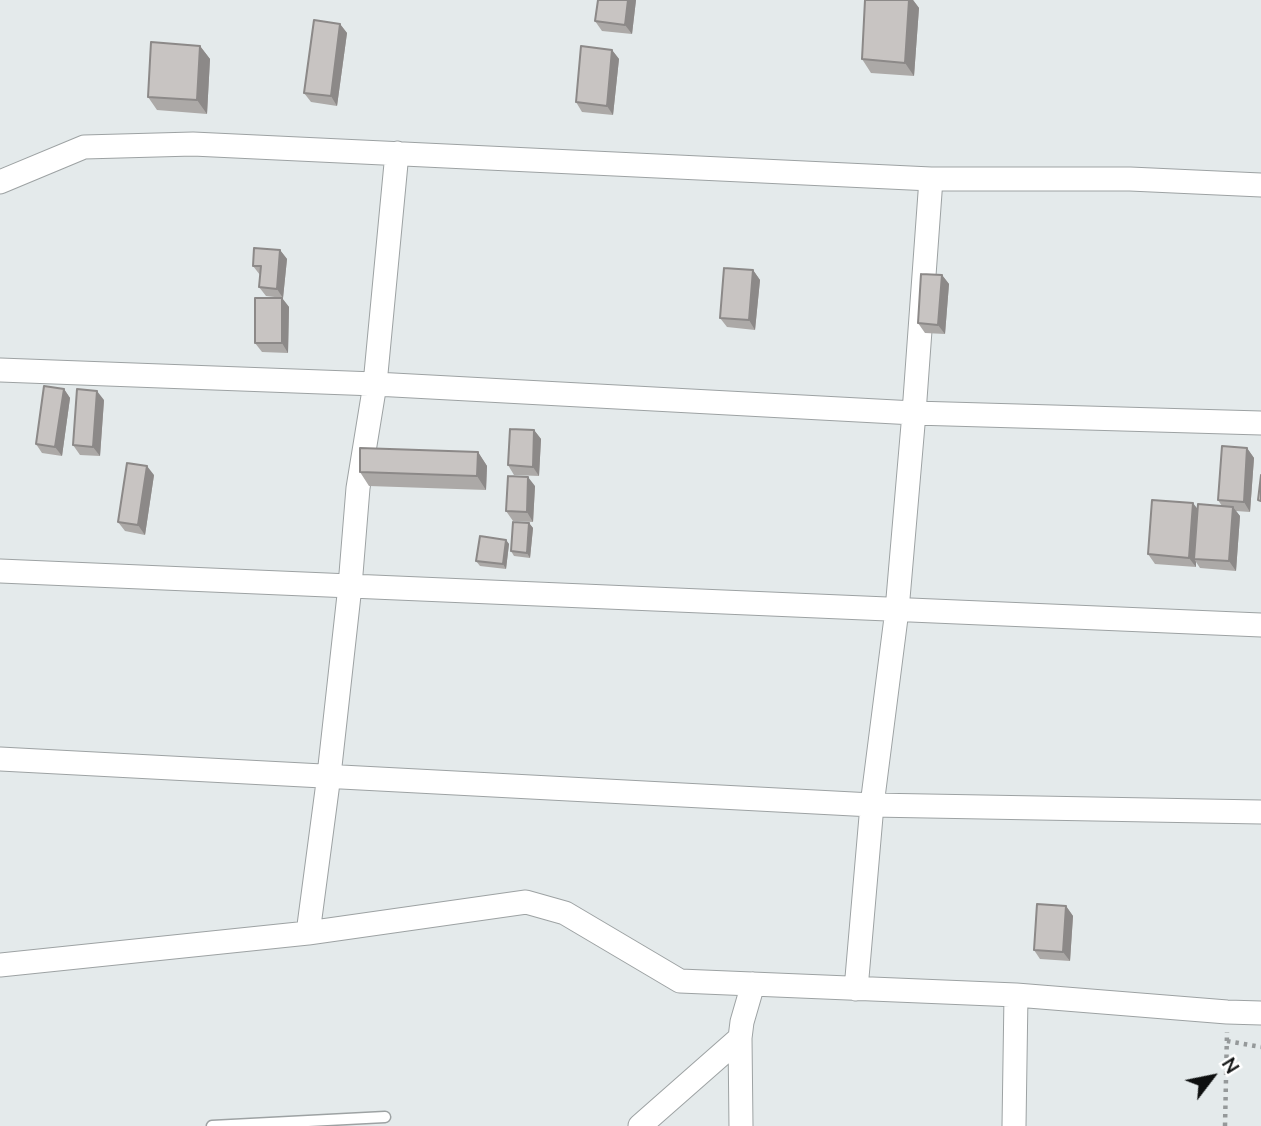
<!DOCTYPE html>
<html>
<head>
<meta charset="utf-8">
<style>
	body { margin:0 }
	#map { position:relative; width:1261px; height:1126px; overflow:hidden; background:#e4eaeb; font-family:"Nunito Sans",sans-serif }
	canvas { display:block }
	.north { position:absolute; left:1177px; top:1042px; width:70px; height:70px; -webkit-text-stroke:5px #fff; paint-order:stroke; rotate:58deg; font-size:19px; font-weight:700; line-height:28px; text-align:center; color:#0d0f0f }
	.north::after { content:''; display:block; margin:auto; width:24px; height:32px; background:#0d0f0f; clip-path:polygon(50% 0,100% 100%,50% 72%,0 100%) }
</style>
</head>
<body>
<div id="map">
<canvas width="1261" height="1126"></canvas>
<div class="north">N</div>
</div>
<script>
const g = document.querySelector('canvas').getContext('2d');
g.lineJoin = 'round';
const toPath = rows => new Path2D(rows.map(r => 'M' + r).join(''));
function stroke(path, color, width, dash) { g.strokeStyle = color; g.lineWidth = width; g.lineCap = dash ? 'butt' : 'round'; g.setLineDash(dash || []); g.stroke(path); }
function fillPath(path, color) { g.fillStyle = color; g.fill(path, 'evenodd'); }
const lane = toPath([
	[212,1126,385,1117]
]);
const street = toPath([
	[0,182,84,147,193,144,931,179,1130,179,1261,185],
	[0,370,375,384,914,413,1261,423],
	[0,571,1261,625],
	[0,759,872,805,1261,812],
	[308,933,329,775,350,586,358,488,375,384,397,153],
	[0,965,308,933,526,902,565,913,680,981,1016,995,1227,1012,1261,1013],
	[856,989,872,805,897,610,914,413,931,179],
	[740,1038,741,1126],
	[640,1126,740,1038,742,1022,753,984],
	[1014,1126,1016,995]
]);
stroke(lane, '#9da2a3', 13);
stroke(street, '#9da2a3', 25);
stroke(toPath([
	[1227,1041,1261,1047],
	[1225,1126,1227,1032]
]), '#95999a', 4.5, [3.5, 5]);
stroke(lane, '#fff', 10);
stroke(street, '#fff', 23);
fillPath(toPath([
	[636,0,632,34,602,31,595,21],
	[865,0,913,0,919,8,914,76,871,73,862,59],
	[340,24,347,33,337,106,311,102,304,93],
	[200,46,210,59,207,114,157,110,148,97],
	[612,50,619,59,613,115,582,112,576,102],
	[280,250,287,259,283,298,266,296,259,287,260,275,253,266],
	[753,270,760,280,755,330,727,327,720,318],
	[942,275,949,284,945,334,925,333,918,323],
	[282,298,289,307,288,353,262,352,255,343],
	[64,389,70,398,62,456,42,453,36,444],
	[104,400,100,456,80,455,73,445],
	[534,430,541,439,539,476,514,475,508,465],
	[1247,448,1254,458,1250,512,1236,511,1240,516,1236,571,1200,568,1196,562,1196,567,1155,564,1148,554,1197,509,1222,506,1218,500],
	[478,452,487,466,486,490,369,486,360,472],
	[154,475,145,535,125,531,118,522],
	[535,486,533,522,513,521,506,511],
	[529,523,533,528,530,558,514,556,511,551],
	[506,540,509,544,506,569,480,566,476,561],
	[1066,906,1073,916,1070,961,1040,959,1034,950]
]), '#aca9a7');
fillPath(toPath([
	[628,0,636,0,632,34,625,25],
	[909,0,913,0,919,8,914,76,905,63],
	[340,24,347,33,337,106,331,96],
	[200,46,210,59,207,114,197,100],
	[612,50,619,59,613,115,607,106],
	[280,250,287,259,283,298,277,289],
	[753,270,760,280,755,330,749,320],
	[942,275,949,284,945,334,938,325],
	[282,298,289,307,288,353,282,343],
	[64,389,70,398,62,456,55,447],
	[97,391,104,400,100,456,93,447],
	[534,430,541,439,539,476,533,467],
	[1247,448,1254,458,1250,512,1244,502],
	[478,452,487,466,486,490,477,476],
	[147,466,154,475,145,535,138,525],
	[528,477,535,486,533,522,527,512],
	[1193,503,1200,512,1194,559,1196,562,1196,567,1189,558],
	[1233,507,1240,516,1236,571,1229,561],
	[529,523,533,528,530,558,527,553],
	[506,540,509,544,506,569,503,564],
	[1066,906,1073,916,1070,961,1063,952]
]), '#8c8988');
const building = toPath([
	[598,0,628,0,625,25,595,21,598,0],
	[865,0,909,0,905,63,862,59,865,0],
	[314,20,340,24,331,96,304,93,314,20],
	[151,42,200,46,197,100,148,97,151,42],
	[581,46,612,50,607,106,576,102,581,46],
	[254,248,280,250,277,289,259,287,261,266,253,266,254,248],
	[724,268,753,270,749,320,720,318,724,268],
	[921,274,942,275,938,325,918,323,921,274],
	[255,298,282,298,282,343,255,343,255,298],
	[44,386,64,389,55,447,36,444,44,386],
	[77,389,97,391,93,447,73,445,77,389],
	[510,429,534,430,533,467,508,465,510,429],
	[1222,446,1247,448,1244,502,1218,500,1222,446],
	[360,448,478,452,477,476,360,472,360,448],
	[127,463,147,466,138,525,118,522,127,463],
	[1261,475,1261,501,1258,500,1261,475],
	[508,476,528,477,527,512,506,511,508,476],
	[1152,500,1193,503,1189,558,1148,554,1152,500],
	[1198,504,1233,507,1229,561,1194,559,1198,504],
	[513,522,529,523,527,553,511,551,513,522],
	[480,536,506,540,503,564,476,561,480,536],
	[1037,904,1066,906,1063,952,1034,950,1037,904]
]);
fillPath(building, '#c8c4c2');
stroke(building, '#8c8988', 2);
</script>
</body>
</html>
